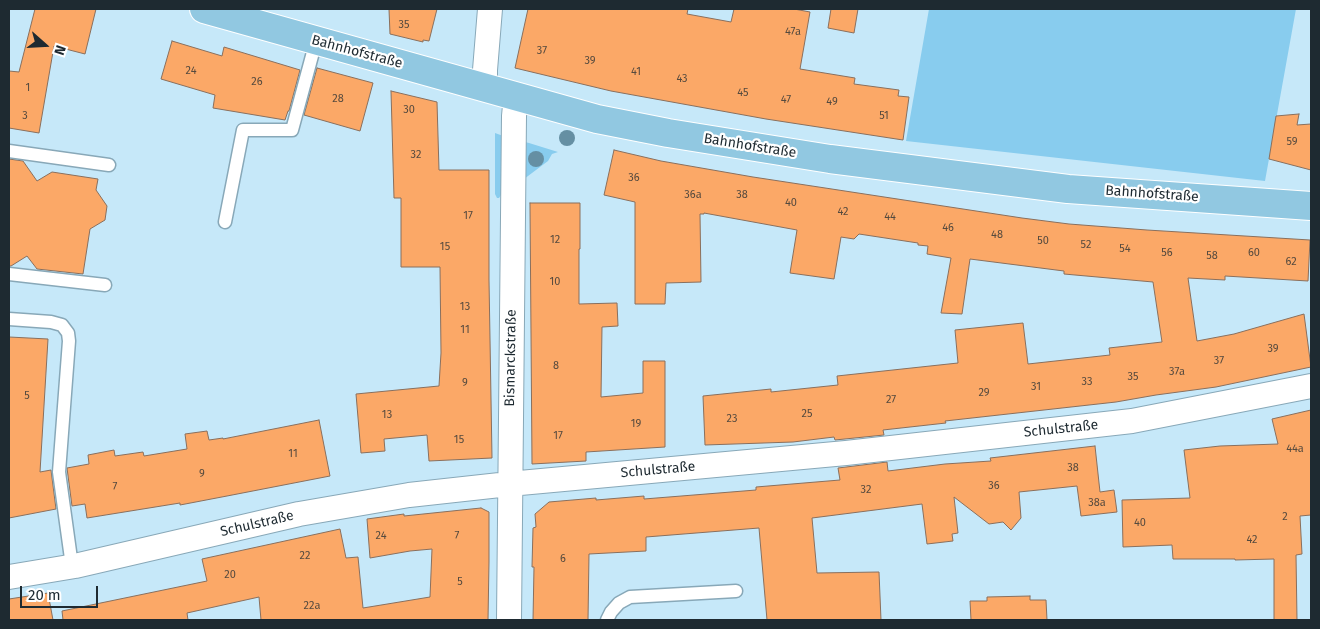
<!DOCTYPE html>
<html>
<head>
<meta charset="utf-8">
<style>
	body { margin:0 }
	#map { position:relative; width:1320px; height:629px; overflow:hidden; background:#c6e8f9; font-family:"Fira Sans",sans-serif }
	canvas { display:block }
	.frame { position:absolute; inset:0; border:10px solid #1e2a31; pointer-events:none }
	.north { position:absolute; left:20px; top:20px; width:50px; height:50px; -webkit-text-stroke:4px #fff; paint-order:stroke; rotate:109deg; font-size:14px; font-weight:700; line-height:20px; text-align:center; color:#1e2a31 }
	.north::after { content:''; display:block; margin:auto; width:18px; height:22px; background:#1e2a31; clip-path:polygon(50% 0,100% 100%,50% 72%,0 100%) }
	.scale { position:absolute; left:20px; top:586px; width:78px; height:22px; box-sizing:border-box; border:2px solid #1e2a31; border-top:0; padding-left:6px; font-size:15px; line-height:18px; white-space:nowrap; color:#1e2a31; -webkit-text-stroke:4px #fff; paint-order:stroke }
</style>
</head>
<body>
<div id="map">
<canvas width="1320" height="629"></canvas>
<div class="frame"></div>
<div class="north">N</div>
<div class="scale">20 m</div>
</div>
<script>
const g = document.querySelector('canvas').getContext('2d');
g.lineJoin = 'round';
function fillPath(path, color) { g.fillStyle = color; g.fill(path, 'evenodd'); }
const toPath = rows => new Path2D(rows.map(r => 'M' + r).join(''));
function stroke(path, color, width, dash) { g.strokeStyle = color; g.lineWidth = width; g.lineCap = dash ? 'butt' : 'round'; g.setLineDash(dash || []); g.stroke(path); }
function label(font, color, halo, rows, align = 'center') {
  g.font = font + ' "Fira Sans",sans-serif'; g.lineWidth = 4.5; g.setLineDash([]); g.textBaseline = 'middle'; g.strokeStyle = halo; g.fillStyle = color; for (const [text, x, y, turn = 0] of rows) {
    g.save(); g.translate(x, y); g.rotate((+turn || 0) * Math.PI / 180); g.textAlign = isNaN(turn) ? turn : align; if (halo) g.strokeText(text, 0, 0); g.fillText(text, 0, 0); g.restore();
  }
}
fillPath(toPath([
	[929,9,1296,9,1265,181,906,141],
	[495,133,506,137,503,192,499,198,497,198,495,194],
	[525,142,529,143,558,152,552,154,548,161,524,179]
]), '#8ce');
const building = toPath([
	[35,9,96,9,85,54,54,46,39,133,9,128,9,71,19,72,35,9],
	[389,9,437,9,429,41,423,40,423,42,390,34,389,9],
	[528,9,688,9,687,14,731,22,734,9,794,9,810,12,800,69,855,78,854,84,899,90,898,96,909,97,903,140,766,119,611,91,515,68,528,9],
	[831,9,858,9,854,33,828,28,831,9],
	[172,41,222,56,224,47,300,70,289,111,288,111,285,120,213,108,215,95,161,79,172,41],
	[317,68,373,83,360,131,304,115,317,68],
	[391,91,437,102,439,170,489,170,489,280,492,458,429,461,427,435,384,439,385,451,361,453,356,394,439,386,441,353,440,267,401,267,401,198,394,198,391,91],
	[1299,114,1297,125,1311,124,1311,170,1269,159,1276,116,1299,114],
	[614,150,661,161,753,177,1022,218,1069,224,1147,230,1310,240,1308,281,1225,276,1225,280,1188,278,1197,341,1234,334,1304,314,1311,367,1216,387,1156,395,1116,402,945,421,946,423,883,430,884,435,835,440,834,437,793,442,705,445,703,396,771,389,771,392,838,385,837,376,958,363,955,330,1023,323,1028,364,1110,355,1109,348,1162,342,1153,282,1064,274,1064,271,970,259,962,314,941,313,951,258,927,254,928,246,918,245,918,243,859,234,854,239,841,237,834,279,790,273,797,230,704,213,704,214,700,214,701,282,666,283,665,304,635,304,635,202,604,195,614,150],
	[9,159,23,161,37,181,52,172,98,179,96,190,107,206,105,220,90,229,83,274,37,269,27,256,11,266,9,266,9,159],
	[530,203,580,203,580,249,579,249,579,304,617,303,618,326,602,327,601,397,643,393,643,361,665,361,665,447,586,452,586,461,532,464,530,203],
	[9,337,48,339,40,472,51,470,56,509,9,518,9,337],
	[1311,410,1311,515,1300,516,1302,554,1296,555,1297,620,1274,620,1274,559,1235,560,1235,559,1173,559,1172,545,1123,547,1122,500,1190,498,1184,450,1220,446,1278,444,1272,419,1311,410],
	[319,420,330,476,227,496,180,505,180,503,87,518,85,504,72,506,67,468,89,464,88,455,114,450,115,456,143,452,144,456,187,449,185,434,207,431,209,440,223,438,223,439,319,420],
	[1095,446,1100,492,1114,490,1117,512,1081,516,1077,486,1019,492,1021,518,1011,530,1003,522,989,524,954,497,958,533,952,534,953,541,927,544,922,504,812,518,817,573,879,572,881,620,767,620,759,528,646,537,646,551,589,554,588,620,533,620,534,567,532,567,533,528,536,527,535,514,549,502,596,498,596,500,644,496,644,499,756,490,756,487,840,480,838,468,887,462,888,471,945,464,991,461,990,458,1095,446],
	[481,508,489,512,489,562,488,620,261,620,259,597,187,613,188,620,63,620,62,611,207,581,202,559,340,529,346,558,358,557,363,608,430,597,432,549,410,551,370,558,367,519,404,514,404,516,481,508],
	[48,593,53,620,9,620,9,599,48,593],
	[1030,596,1030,600,1046,600,1047,620,971,620,970,601,987,601,987,597,1030,596]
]);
fillPath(building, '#fba867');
stroke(building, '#896f5d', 1);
const service = toPath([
	[9,151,109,165],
	[225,222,243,130,292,130,316,41],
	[9,274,105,285],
	[9,319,51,322,62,325,68,333,69,341,59,472,72,566],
	[607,620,611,612,619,603,630,597,736,591]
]);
const minor = toPath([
	[485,87,485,70,490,9],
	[9,577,75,566,299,514,409,495,509,484,846,453,1132,421,1311,386],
	[509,620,514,116,516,96]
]);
const primary = toPath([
	[204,9,597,119,668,133,830,159,1068,189,1311,206]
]);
stroke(service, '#88a8b8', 15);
stroke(minor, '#88a8b8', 26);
stroke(primary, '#fff', 30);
stroke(service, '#fff', 12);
stroke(minor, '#fff', 24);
stroke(primary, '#91c8e1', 28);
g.fillStyle = '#658fa3';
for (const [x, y] of [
	[567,138],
	[536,159]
]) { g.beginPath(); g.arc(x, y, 8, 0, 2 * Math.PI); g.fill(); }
label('11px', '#554a3e', null, [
	["35",404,25],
	["47a",793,32],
	["37",542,51],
	["39",590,61],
	["24",191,71],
	["41",636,72],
	["43",682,79],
	["26",257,82],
	["1",28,88],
	["45",743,93],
	["28",338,99],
	["47",786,100],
	["49",832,102],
	["30",409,110],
	["3",25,116],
	["51",884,116],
	["59",1292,142],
	["32",416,155],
	["36",634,178],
	["36a",693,195],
	["38",742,195],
	["40",791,203],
	["42",843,212],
	["17",468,216],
	["44",890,217],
	["46",948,228],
	["48",997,235],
	["12",555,240],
	["50",1043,241],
	["52",1086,245],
	["15",445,247],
	["54",1125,249],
	["56",1167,253],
	["60",1254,253],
	["58",1212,256],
	["62",1291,262],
	["10",555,282],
	["13",465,307],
	["11",465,330],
	["39",1273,349],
	["37",1219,361],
	["8",556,366],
	["37a",1177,372],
	["35",1133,377],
	["33",1087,382],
	["9",465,383],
	["31",1036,387],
	["29",984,393],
	["5",27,396],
	["27",891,400],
	["25",807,414],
	["13",387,415],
	["23",732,419],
	["19",636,424],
	["17",558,436],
	["15",459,440],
	["44a",1295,449],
	["11",293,454],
	["38",1073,468],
	["9",202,474],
	["36",994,486],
	["7",115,487],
	["32",866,490],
	["38a",1097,503],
	["2",1285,517],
	["40",1140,523],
	["24",381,536],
	["7",457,536],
	["42",1252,540],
	["22",305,556],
	["6",563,559],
	["20",230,575],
	["5",460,582],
	["22a",312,606]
]);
label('14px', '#1e2a31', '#fff', [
	["Bahnhofstraße",357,52,15],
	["Bahnhofstraße",750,146,9],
	["Bahnhofstraße",1152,194,4],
	["Bismarckstraße",511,358,-89],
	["Schulstraße",1061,429,-6],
	["Schulstraße",658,470,-5],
	["Schulstraße",257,524,-13]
]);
</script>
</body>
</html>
